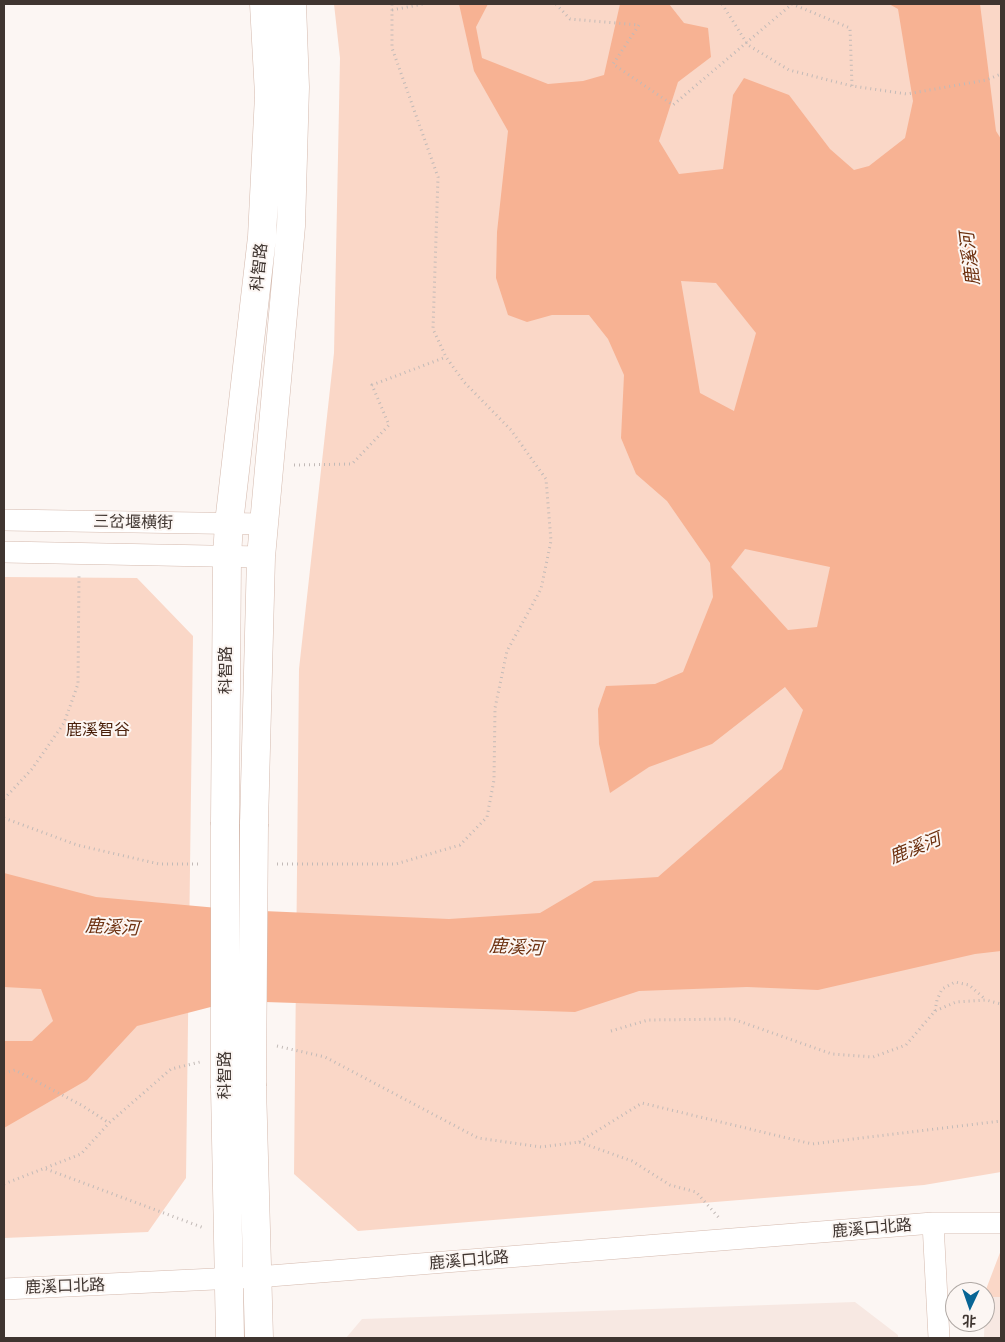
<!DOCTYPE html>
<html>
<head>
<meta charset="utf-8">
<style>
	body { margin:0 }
	#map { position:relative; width:1005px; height:1342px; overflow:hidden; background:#fcf6f3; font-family:Ubuntu,"Noto Sans SC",sans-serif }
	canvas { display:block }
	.frame { position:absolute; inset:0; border:5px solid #3f3530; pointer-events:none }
	.north { position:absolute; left:945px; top:1282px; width:50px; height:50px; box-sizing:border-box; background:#fcf6f3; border:1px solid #b0a9a5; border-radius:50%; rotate:183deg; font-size:14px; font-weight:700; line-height:20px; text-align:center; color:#3f3530 }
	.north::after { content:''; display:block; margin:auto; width:18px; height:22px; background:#086595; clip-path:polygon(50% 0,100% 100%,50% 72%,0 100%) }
</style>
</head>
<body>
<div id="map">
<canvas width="1005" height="1342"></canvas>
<div class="frame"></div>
<div class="north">北</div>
</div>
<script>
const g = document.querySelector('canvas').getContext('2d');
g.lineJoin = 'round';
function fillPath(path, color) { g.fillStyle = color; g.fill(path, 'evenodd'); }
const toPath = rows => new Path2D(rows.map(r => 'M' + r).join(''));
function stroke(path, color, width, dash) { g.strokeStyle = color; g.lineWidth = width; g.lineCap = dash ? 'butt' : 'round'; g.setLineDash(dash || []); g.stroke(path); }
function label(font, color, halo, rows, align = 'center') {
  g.font = font + ' Ubuntu,"Noto Sans SC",sans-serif'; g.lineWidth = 4; g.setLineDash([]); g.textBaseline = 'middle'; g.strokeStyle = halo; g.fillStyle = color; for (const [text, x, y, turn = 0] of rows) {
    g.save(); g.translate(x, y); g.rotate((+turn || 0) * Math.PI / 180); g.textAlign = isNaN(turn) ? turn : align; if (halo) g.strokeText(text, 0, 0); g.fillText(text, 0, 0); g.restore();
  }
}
fillPath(toPath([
	[985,1297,1001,1297,1001,1338,984,1338],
	[855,1302,898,1335,898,1338,346,1338,362,1319]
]), '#f7e8e2');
fillPath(toPath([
	[334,4,1001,4,1001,1172,924,1185,358,1231,294,1174,299,669,334,353,340,58],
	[4,577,137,578,193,636,186,1178,148,1232,4,1238],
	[1001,1250,1001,1297,985,1297,985,1292]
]), '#fad7c7');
fillPath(toPath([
	[459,4,488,4,476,27,482,58,548,84,583,81,604,75,620,4,669,4,684,23,708,28,711,57,678,82,659,141,679,174,723,169,733,95,744,78,789,95,830,149,854,170,869,166,905,138,913,101,898,9,889,4,980,4,996,131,1001,139,1001,951,975,954,818,990,747,987,639,991,575,1012,234,1001,137,1026,87,1080,4,1128,4,1041,32,1041,53,1021,41,989,4,987,4,873,96,897,240,910,449,919,540,913,594,881,658,877,782,769,803,710,785,687,712,744,649,767,610,793,599,744,598,709,606,686,655,684,683,672,713,597,710,563,667,501,636,474,621,438,624,375,608,339,589,315,552,315,527,322,508,315,496,278,497,232,508,131,474,71],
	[681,281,716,283,756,333,734,411,700,393],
	[745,549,830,567,817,627,788,630,731,567]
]), '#f7b293');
const street = toPath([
	[4,520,263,524],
	[4,552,261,557],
	[933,1223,939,1338],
	[4,1289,257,1277,933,1223,1001,1223]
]);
const secondary = toPath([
	[225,822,227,557,229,523,262,237,269,95,264,4],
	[254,824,261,557,291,226,295,87,292,4],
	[252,1086,259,1338],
	[225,1088,230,1338]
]);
stroke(street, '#d4b9ad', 22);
stroke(secondary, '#d4b9ad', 29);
stroke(toPath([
	[556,4,570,19,639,25,613,64,673,105,792,4,850,28,852,86],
	[722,4,748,45,789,70,852,86,907,94,986,80,1001,74],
	[392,10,423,4],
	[294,465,352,464,389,425,372,385,446,357],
	[4,799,32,769,64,723,78,684,79,574],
	[4,818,77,845,159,864,201,864],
	[277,864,396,864,460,845,487,817,494,780,495,708,507,651,541,589,551,541,546,479,511,430,464,382,446,357,433,329,438,177,392,48,392,4],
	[935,1011,937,1000,942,989,955,982,969,985,985,999],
	[611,1031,648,1020,733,1019,832,1054,873,1057,906,1045,935,1011,956,1002,986,1000,1001,1004],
	[277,1046,325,1057,478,1138,541,1147,579,1142,632,1161,670,1185,696,1192,720,1219],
	[4,1073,15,1070,83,1106,109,1123],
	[579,1142,642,1103,812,1144,1001,1121],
	[46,1169,204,1228],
	[4,1184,81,1154,109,1123,171,1069,200,1062]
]), '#c2bab7', 3, [1, 4]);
stroke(street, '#fff', 21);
stroke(secondary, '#fff', 28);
const secondaryBridge = toPath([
	[252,1086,254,824],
	[225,1088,225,822]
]);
stroke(secondaryBridge, '#d4b9ad', 29, []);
stroke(secondaryBridge, '#fff', 28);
label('16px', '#3f3530', '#fcf6f3', [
	["科智路",259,267,-84],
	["三岔堰横街",133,522,1],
	["科智路",226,670,-90],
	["科智路",225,1075,-90],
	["鹿溪口北路",872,1228,-5],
	["鹿溪口北路",469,1260,-5],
	["鹿溪口北路",65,1286,-2]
]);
label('16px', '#481d07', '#fcf6f3', [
	["鹿溪智谷",98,730]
]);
label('italic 18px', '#6d300f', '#fcf6f3', [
	["鹿溪河",970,259,-97],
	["鹿溪河",915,848,-22],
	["鹿溪河",112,927,3],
	["鹿溪河",516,947,3]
]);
</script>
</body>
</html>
